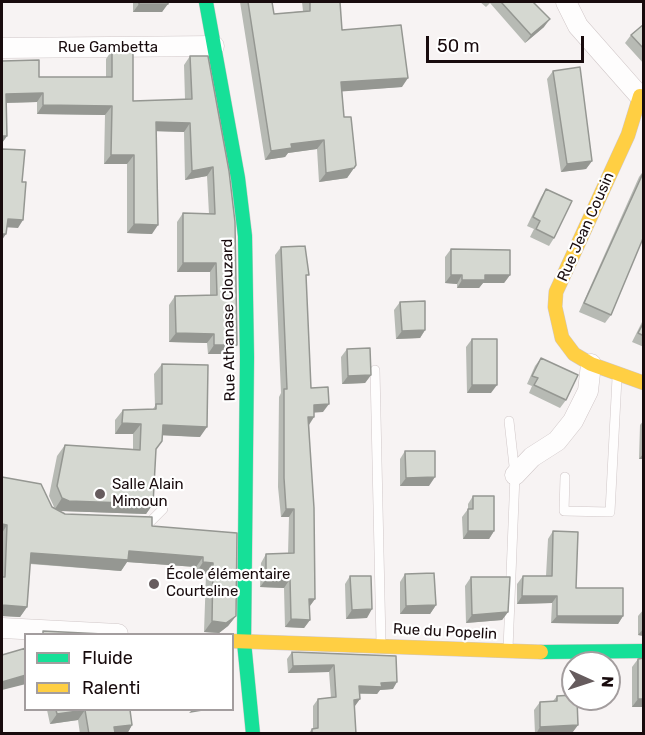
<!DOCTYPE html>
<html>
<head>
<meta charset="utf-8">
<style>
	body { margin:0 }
	#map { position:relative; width:645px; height:735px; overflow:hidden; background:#f7f3f3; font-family:Rubik,sans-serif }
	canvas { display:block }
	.frame { position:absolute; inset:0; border:3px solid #180b0d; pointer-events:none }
	.legend { position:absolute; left:24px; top:633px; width:210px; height:78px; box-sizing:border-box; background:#fff; border:2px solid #a39d9e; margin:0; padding:8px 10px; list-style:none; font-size:18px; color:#180b0d }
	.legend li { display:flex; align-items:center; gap:12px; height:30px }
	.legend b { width:30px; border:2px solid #a39d9e }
	.north { position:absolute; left:561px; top:651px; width:60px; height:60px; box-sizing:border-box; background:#fff; border:2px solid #a39d9e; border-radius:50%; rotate:93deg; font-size:16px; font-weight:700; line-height:24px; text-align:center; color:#180b0d }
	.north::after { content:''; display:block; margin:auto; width:21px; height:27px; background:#665c5e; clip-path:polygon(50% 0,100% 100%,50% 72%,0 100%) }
	.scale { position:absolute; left:426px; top:36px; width:158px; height:27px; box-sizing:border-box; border:3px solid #180b0d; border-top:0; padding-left:8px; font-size:18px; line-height:21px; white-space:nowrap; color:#180b0d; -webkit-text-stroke:4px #fff; paint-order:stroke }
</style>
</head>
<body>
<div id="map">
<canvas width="645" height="735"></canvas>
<div class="frame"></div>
<ul class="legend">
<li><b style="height:8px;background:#16e098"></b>Fluide</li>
<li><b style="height:8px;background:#ffcf43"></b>Ralenti</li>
</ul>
<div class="north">N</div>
<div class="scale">50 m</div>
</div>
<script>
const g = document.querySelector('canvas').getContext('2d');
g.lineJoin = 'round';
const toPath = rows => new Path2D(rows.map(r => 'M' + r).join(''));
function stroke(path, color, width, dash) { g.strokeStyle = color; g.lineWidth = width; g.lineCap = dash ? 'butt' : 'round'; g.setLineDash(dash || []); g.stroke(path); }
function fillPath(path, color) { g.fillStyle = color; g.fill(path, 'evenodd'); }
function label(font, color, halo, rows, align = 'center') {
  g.font = font + ' Rubik,sans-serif'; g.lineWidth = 4.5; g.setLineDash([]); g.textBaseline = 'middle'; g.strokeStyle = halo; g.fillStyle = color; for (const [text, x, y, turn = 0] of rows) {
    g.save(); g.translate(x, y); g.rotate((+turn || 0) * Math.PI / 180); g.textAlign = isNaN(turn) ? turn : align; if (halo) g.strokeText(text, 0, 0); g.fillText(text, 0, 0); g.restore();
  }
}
const lane = toPath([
	[375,370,381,643],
	[565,477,564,511,610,512,617,378],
	[141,521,151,521,163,509],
	[508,649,515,475,509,421]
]);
const street = toPath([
	[566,2,578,26,644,101],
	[2,48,214,46],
	[515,475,532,457,557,441,573,421,588,391,591,364],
	[2,628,118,634]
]);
const fast = toPath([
	[206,2,238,178,245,236,247,357,244,642,253,734],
	[541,652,644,651]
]);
const slow = toPath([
	[640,96,628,135,556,292,555,307,562,338,574,354,591,364,644,383],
	[232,641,541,652]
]);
stroke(lane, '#d0c7c8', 10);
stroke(street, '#d0c7c8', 21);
stroke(fast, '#d0c7c8', 15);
stroke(slow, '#d0c7c8', 15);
stroke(lane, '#fefdfd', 9);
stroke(street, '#fefdfd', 20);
stroke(fast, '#16e098', 14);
stroke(slow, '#ffcf43', 14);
fillPath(toPath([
	[133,2,168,2,162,12,133,12],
	[240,2,272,2,274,14,303,11,302,2,340,2,342,30,402,87,342,91,344,117,354,168,347,178,319,182,317,149,288,153,285,157,265,160],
	[480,2,533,2,544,27,525,43,490,3,486,7],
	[644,24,644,64,625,43,631,35],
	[112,50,133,101,185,99,184,65,190,56,208,56,231,354,208,354,207,343,169,342,169,305,175,296,210,295,210,272,177,272,177,222,183,213,209,214,207,176,185,180,184,132,156,131,152,234,127,233,127,164,104,164,105,115,37,114,37,102,6,103,7,136,2,143,2,61,39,77,106,77,106,59],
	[553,71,592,161,586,169,561,172,547,79],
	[644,170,611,315,605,323,579,312,639,177],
	[546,189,554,238,549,246,530,237,534,229,527,226,541,197],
	[281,247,306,280,311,388,323,412,314,412,309,424,315,599,310,606,310,620,304,628,285,627,284,588,260,587,261,563,266,554,288,554,289,517,281,517,278,487,279,397,281,393,275,255],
	[451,249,510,275,504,283,483,283,479,288,457,288,457,284,445,283,445,257],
	[400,302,425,330,420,338,396,339,394,310],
	[644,318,644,347,632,342],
	[472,339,491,393,467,393,466,347],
	[347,349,371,375,365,383,342,384,341,357],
	[541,358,566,400,560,408,529,393,532,386,527,384,535,366],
	[162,364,200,437,163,435,156,450,153,504,146,514,61,511,55,509,49,496,57,456,65,445,133,449,133,434,115,434,115,420,123,410,153,409,155,406,154,374],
	[644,420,644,484,643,459,639,459,640,425],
	[405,451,429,486,400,486,400,459],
	[2,477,52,507,65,514,152,526,237,533,236,616,228,626,219,633,204,632,206,574,196,573,196,567,127,562,121,571,30,564,27,607,20,617,2,616],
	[473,496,494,531,489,539,463,539,462,517,468,509,468,504],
	[553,531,576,588,623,616,618,624,551,623,552,603,517,604,517,584,523,576,546,576,548,539],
	[405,574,436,605,430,614,400,614,400,582],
	[350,576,367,618,346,619,345,584],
	[471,577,508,612,502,620,466,623,465,586],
	[644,609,644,636,638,635,638,616],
	[292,652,396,656,393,689,380,690,377,694,360,694,360,699,354,706,356,734,308,734,312,729,313,729,313,706,318,699,331,698,329,672,288,673,287,659],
	[644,658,644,707,632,707,632,667,638,659],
	[557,696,578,725,572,733,535,734,534,710,540,702,553,701],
	[47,710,130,710,132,725,127,734,80,734,78,720,50,724]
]), '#b7bab4');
fillPath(toPath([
	[139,4,168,4,162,12,133,12],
	[550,19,544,27,525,43,531,35],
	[408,78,402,87,335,92,341,82],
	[43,93,37,102,2,103,6,94],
	[43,105,112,106,105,115,37,114],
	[156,122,190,123,184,132,150,131],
	[2,136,7,136,2,143],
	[324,140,317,149,288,153,285,157,265,160,271,151,291,144],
	[111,155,134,155,127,164,104,164],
	[592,161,586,169,561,172,567,164],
	[213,167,207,176,185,180,192,171],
	[354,168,347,178,319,182,326,173],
	[8,219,23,220,18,228,2,227],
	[134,224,158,225,152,234,127,233],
	[2,234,6,234,2,240],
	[183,263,216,263,210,272,177,272],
	[451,275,462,275,457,284,445,283],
	[485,275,510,275,504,283,483,283,479,288,457,288,462,280],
	[425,330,420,338,396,339,402,331],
	[176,333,214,334,207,343,169,342],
	[214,345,237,345,231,354,208,354],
	[371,375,365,383,342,384,348,376],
	[472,385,497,385,491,393,467,393],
	[329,404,323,412,309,413,314,405],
	[308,417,314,417,309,425],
	[122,423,141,424,133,434,115,434],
	[163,425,207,427,200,437,156,435],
	[644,453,643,459,639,459],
	[435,477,429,486,400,486,406,478],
	[62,498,153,504,146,514,61,511,55,509],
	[286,509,294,509,289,517,281,517],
	[2,524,7,525,2,533],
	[468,531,494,531,489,539,463,539],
	[129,551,203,557,196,567,127,562,121,571,24,563,31,553],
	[203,562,213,563,206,574,196,573],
	[266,579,290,579,284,588,260,587],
	[522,596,557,596,552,603,517,604],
	[309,599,315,599,309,607],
	[2,605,27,607,20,617,2,616],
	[436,605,430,614,400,614,406,606],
	[372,609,367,618,346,619,352,610],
	[508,612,502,620,466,623,472,615],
	[236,616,228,626,219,633,204,632,212,621],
	[557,616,623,616,618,624,551,623],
	[291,619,310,620,304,628,285,627],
	[644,628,644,636,638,635],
	[334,665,329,672,288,673,293,666],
	[26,675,26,684,2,690,2,682],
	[397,682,393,689,380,690,377,694,354,693,359,686,381,683],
	[360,699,355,706,349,707,354,700],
	[638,699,644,699,644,707,632,707],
	[85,710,78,720,50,724,57,714],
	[192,710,207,710,189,713],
	[132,725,127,734,105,734,114,727],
	[578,725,572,733,536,734,540,727]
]), '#959792');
const building = toPath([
	[139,2,168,2,168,4,139,4,139,2],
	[248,2,272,2,274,14,310,11,310,2,340,2,342,30,401,25,408,78,341,82,344,117,351,117,356,165,354,168,326,173,324,140,291,144,292,148,271,151,248,2],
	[501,2,533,2,550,19,531,35,501,2],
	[644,24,644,49,631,35,644,24],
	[112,50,133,50,133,101,192,99,190,56,208,56,229,171,235,222,237,345,214,345,214,334,176,333,175,296,217,295,216,263,183,263,183,213,215,214,213,167,192,171,190,123,156,122,158,225,134,224,134,155,111,155,112,106,43,105,43,93,6,94,7,136,2,136,2,61,39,60,39,77,112,77,112,50],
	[580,67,592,161,567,164,553,71,580,67],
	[2,149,25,150,22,182,26,182,23,220,8,219,6,234,2,234,2,149],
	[644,171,644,236,611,315,584,303,644,171],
	[546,189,572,201,554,238,536,229,540,221,533,217,546,189],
	[305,246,309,275,306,275,311,388,328,387,329,404,314,405,314,417,308,417,314,508,315,599,309,599,310,620,291,619,290,579,266,579,266,554,294,553,294,509,286,509,284,478,284,389,287,389,281,247,305,246],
	[451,249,510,250,510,275,485,275,485,280,462,280,462,275,451,275,451,249],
	[425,301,425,330,402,331,400,302,425,301],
	[644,322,644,336,638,333,644,322],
	[472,339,497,339,497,385,472,385,472,339],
	[370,348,371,375,348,376,347,349,370,348],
	[541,358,578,375,566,400,534,385,538,378,532,376,541,358],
	[162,364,208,365,207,427,163,425,162,441,156,449,153,504,69,501,62,498,57,486,65,445,140,450,141,424,122,423,123,410,156,409,156,404,162,404,162,364],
	[405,451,435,451,435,477,406,478,405,451],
	[2,477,41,484,52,507,65,514,152,517,152,526,237,533,236,616,226,623,212,621,213,563,203,562,203,557,129,551,128,560,31,553,27,607,2,605,2,577,5,577,7,525,2,524,2,477],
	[473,496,494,496,494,531,468,531,468,509,473,509,473,496],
	[553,531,578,532,576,588,623,588,623,616,557,616,557,596,522,596,523,576,552,576,553,531],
	[434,573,436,605,406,606,405,574,434,573],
	[350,576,371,576,372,609,352,610,350,576],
	[471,577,510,577,508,612,472,615,471,577],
	[43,631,103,634,43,634,43,631],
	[26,648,26,675,2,682,2,655,26,648],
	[292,652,396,656,397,682,381,683,382,687,359,686,360,699,354,700,356,734,312,734,312,729,318,728,318,699,336,697,334,665,293,666,292,652],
	[644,658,644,699,638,699,638,659,644,658],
	[573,695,573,699,577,699,578,725,540,727,540,702,557,701,557,696,573,695],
	[56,710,85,710,57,714,56,710],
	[85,710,130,710,132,725,114,727,115,733,89,734,85,710]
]);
fillPath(building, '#d5d8d1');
stroke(building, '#959792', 1.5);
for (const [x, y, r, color] of [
	[100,494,6,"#665c5e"],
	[154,584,6,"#665c5e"]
]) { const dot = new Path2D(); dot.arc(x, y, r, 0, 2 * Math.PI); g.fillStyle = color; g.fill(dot); stroke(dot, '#fff', 2); }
label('15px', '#180b0d', '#fff', [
	["Rue Gambetta",108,48],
	["Rue Jean Cousin",586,227,-66],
	["Rue Athanase Clouzard",229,320,-91],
	["Rue du Popelin",445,632,3]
]);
label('15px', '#180b0d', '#fff', [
	["Salle Alain",112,485],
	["Mimoun",112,502],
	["École élémentaire",166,575],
	["Courteline",166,592]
], 'left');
</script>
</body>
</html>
